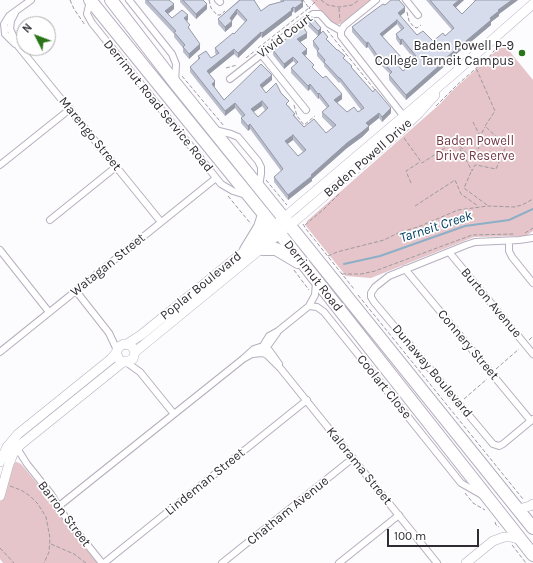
<!DOCTYPE html>
<html>
<head>
<meta charset="utf-8">
<style>
	body { margin:0 }
	#map { position:relative; width:533px; height:563px; overflow:hidden; background:#fcfbfe; font-family:Karla,sans-serif }
	canvas { display:block }
	.north { position:absolute; left:16px; top:16px; width:40px; height:40px; box-sizing:border-box; background:#fff; border:1px solid #acabad; border-radius:50%; rotate:312deg; font-size:11px; font-weight:700; line-height:16px; text-align:center; color:#2f2c33 }
	.north::after { content:''; display:block; margin:auto; width:14px; height:18px; background:#2a7419; clip-path:polygon(50% 0,100% 100%,50% 72%,0 100%) }
	.scale { position:absolute; left:387px; top:529px; width:92px; height:18px; box-sizing:border-box; border:2px solid #2f2c33; border-top:0; padding-left:5px; font-size:12px; line-height:14px; white-space:nowrap; color:#2f2c33; -webkit-text-stroke:3px #fff; paint-order:stroke }
</style>
</head>
<body>
<div id="map">
<canvas width="533" height="563"></canvas>
<div class="north">N</div>
<div class="scale">100 m</div>
</div>
<script>
const g = document.querySelector('canvas').getContext('2d');
g.lineJoin = 'round';
function fillPath(path, color) { g.fillStyle = color; g.fill(path, 'evenodd'); }
const toPath = rows => new Path2D(rows.map(r => 'M' + r).join(''));
function stroke(path, color, width, dash) { g.strokeStyle = color; g.lineWidth = width; g.lineCap = dash ? 'butt' : 'round'; g.setLineDash(dash || []); g.stroke(path); }
function label(font, color, halo, rows, align = 'center') {
  g.font = font + ' Karla,sans-serif'; g.lineWidth = 3.5; g.setLineDash([]); g.textBaseline = 'middle'; g.strokeStyle = halo; g.fillStyle = color; for (const [text, x, y, turn = 0] of rows) {
    g.save(); g.translate(x, y); g.rotate((+turn || 0) * Math.PI / 180); g.textAlign = isNaN(turn) ? turn : align; if (halo) g.strokeText(text, 0, 0); g.fillText(text, 0, 0); g.restore();
  }
}
fillPath(toPath([
	[311,0,371,0,342,23,337,25,332,24],
	[502,42,533,80,533,231,526,236,474,237,371,278,346,276,306,226,307,221,440,104,452,91,494,53],
	[17,462,21,464,46,494,61,517,98,563,3,563,0,559,0,502,13,463]
]), '#e5c5c9');
stroke(toPath([
	[344,264,380,256,465,226,509,220,533,209]
]), '#8cafc7', 2);
const street = toPath([
	[129,0,172,54,176,64,175,83],
	[218,0,220,2],
	[376,0,344,26,341,31,341,36,405,118],
	[406,0,418,15],
	[90,1,87,14,92,23,221,184,233,191,246,195],
	[15,13,11,21,10,29,18,46,161,222],
	[15,44,5,34,4,24,9,16,31,0],
	[261,54,306,110],
	[230,79,313,14,320,14,329,24,341,31],
	[215,130,231,134,238,137,258,161,261,167,261,174,259,186],
	[0,165,70,109],
	[50,220,117,166],
	[533,238,519,240,475,242,466,245,389,276,375,287,371,293,371,297,374,302,493,444,499,446,503,444,533,419],
	[509,241,509,251,512,257,533,283],
	[0,250,49,312],
	[449,252,533,354],
	[405,269,531,421],
	[76,291,109,333,117,350],
	[309,306,317,307,324,312,461,483,482,495],
	[264,351,277,333],
	[0,352,216,178],
	[263,352,264,344,269,336,278,331,309,306,315,295,316,282],
	[243,359,252,354,263,353,267,355,281,369,437,563],
	[126,362,140,372,174,414],
	[17,448,27,464,51,494,66,518,102,563],
	[59,506,243,359,254,349,260,347,269,350,279,364],
	[104,563,307,400],
	[222,563,353,458],
	[339,563,399,515]
]);
const secondary = toPath([
	[127,344,141,335,246,250,450,77,533,4],
	[135,352,301,216,399,132,419,113,435,95],
	[0,462,7,447,18,434,111,359,116,353,117,350,120,346,124,344,130,345,134,349,135,352,133,359,126,362,120,361,116,353],
	[0,496,8,467,13,454,20,445,123,362],
	[519,509,530,506,533,504],
	[466,563,493,541,504,537,511,537,521,540]
]);
const highway = toPath([
	[90,0,280,234,533,555],
	[111,0,175,83,533,528],
	[263,249,276,249,298,262],
	[246,250,260,227,264,215]
]);
stroke(street, '#b6afbf', 8);
stroke(secondary, '#b6afbf', 10);
stroke(highway, '#b6afbf', 14);
stroke(toPath([
	[70,0,74,9,85,25],
	[209,0,211,8,217,15,220,15,225,11],
	[321,0,328,5,339,7,352,5,359,0],
	[339,8,340,21],
	[310,9,309,8,317,0],
	[407,12,409,21,414,27,417,28,421,25],
	[327,30,375,90],
	[258,48,309,8,303,0],
	[246,58,256,50],
	[226,68,237,65],
	[182,76,224,126],
	[294,105,297,116,304,125,315,116],
	[436,106,457,85,490,56,497,47],
	[473,122,480,136],
	[404,138,422,163,454,142,458,145,472,171,475,165,476,165,496,169,506,146,485,126,495,111,476,68],
	[460,146,468,155,470,155,477,151,479,147,477,142,485,127],
	[471,172,464,188,487,205],
	[266,180,287,205],
	[411,183,406,171,420,162],
	[228,196,251,224],
	[415,206,455,180,461,194,478,206],
	[303,224,306,229,354,289],
	[305,225,324,209,339,194],
	[525,233,533,228],
	[328,256,337,252,384,240,400,232,418,227,458,210,488,206,514,207,522,205,533,199],
	[294,270,309,290],
	[342,274,361,274,375,271,472,235,514,234],
	[358,295,523,499],
	[529,340,533,336],
	[496,369,519,349],
	[464,399,487,379],
	[10,486,21,490,30,496,38,504,46,517,50,538,49,552,44,563],
	[465,493,473,503,485,510],
	[495,522,496,525,499,527],
	[51,544,74,554,86,563],
	[512,545,526,563],
	[0,548,14,563]
]), '#9c9a9f', 1, [4, 2]);
stroke(street, '#fff', 6);
stroke(secondary, '#fff', 9);
stroke(highway, '#fff', 12);
fillPath(toPath([
	[145,0,169,0,174,9,168,14,172,18,188,20,187,21,190,30,200,49,189,59,183,52,183,48,174,37,174,34,145,3],
	[180,0,203,0,207,9,196,19,180,2],
	[239,0,254,0,261,11,281,2,280,0,303,0,303,7,295,13,293,11,292,13,292,15,262,38,261,36,238,58,234,54,209,74,215,86,214,87,224,100,272,80,262,88,266,93,289,106,295,116,304,127,326,133,333,128,322,117,322,112,327,108,319,98,318,99,310,89,308,91,291,73,291,68,296,64,293,61,284,69,273,55,273,50,307,38,300,42,307,54,305,56,314,70,342,99,337,103,347,112,358,112,361,110,340,82,339,83,324,66,324,64,317,56,317,51,313,46,313,41,328,40,391,113,382,122,379,118,369,126,369,130,362,137,347,148,312,179,312,181,288,200,274,182,274,177,281,171,250,129,248,131,241,123,241,118,242,117,235,108,225,116,190,72,190,67,198,60,198,56,211,58,217,55,215,53,215,48,234,34,245,22,237,14,232,21,232,26,225,32,218,24,218,19],
	[262,106,265,110,258,117,253,112],
	[293,140,303,152,298,156,287,144],
	[426,0,464,0,456,7,462,14,475,1,473,0,518,0,499,14,499,16,491,22,491,25,448,61,448,63,406,100,389,80,389,75,390,74,379,63,368,47,366,48,352,32,352,27,385,5,405,12,400,16,417,35,433,41,445,36,452,30],
	[397,24,401,30,396,34,396,39,400,45,402,44,414,59,414,61,403,71,398,66,402,63,383,36],
	[308,21,321,28,318,36,308,26]
]), '#b9bdcc');
fillPath(toPath([
	[302,0,303,0,303,7,295,13,295,8],
	[459,0,464,0,453,10,453,5],
	[512,0,518,0,499,14,499,16,491,22,491,25,448,61,448,63,406,100,406,95,498,10],
	[174,4,174,9,165,16,165,11],
	[207,4,207,9,196,19,196,14],
	[293,7,293,11,292,13,292,15,262,38,262,33],
	[405,7,405,12,398,18,398,13],
	[237,9,237,14,231,22,232,21,232,26,225,32,225,27,230,18],
	[188,15,188,20,184,23,184,18],
	[397,20,397,24,380,38,380,34],
	[321,28,321,33,318,36,318,31],
	[261,32,261,36,238,58,238,53],
	[307,33,307,38,297,44,297,39],
	[402,39,402,44,400,45,400,40],
	[368,42,368,47,366,48,366,43],
	[200,44,200,49,189,59,189,54],
	[234,49,234,54,207,76,207,71],
	[307,49,307,54,302,58,302,53],
	[293,57,293,61,284,69,284,64],
	[402,58,402,63,396,68,396,63],
	[272,75,272,80,260,90,260,85],
	[215,81,215,86,212,89,212,84],
	[310,84,310,89,308,91,308,86],
	[319,93,319,98,318,99,318,94],
	[342,94,342,99,334,105,334,100],
	[262,101,262,106,251,114,251,109],
	[235,103,235,108,225,116,225,111],
	[391,108,391,113,382,122,382,117],
	[379,113,379,118,369,126,369,130,362,137,347,148,312,179,312,181,288,200,288,195,311,175,366,123],
	[250,124,250,129,248,131,248,126],
	[293,135,293,140,285,146,285,141]
]), '#969aa6');
const building = toPath([
	[147,0,169,0,174,4,165,11,172,18,182,10,188,15,184,18,190,25,188,27,200,44,189,54,183,47,185,45,174,32,176,31,147,0],
	[183,0,203,0,207,4,196,14,183,0],
	[240,0,254,0,261,11,269,5,284,1,283,0,302,0,301,1,303,2,295,8,293,7,291,9,292,10,262,33,261,32,238,53,234,49,207,71,215,81,212,84,224,100,261,64,272,75,260,85,266,93,276,83,281,93,289,101,286,104,295,114,293,115,304,127,314,119,326,133,336,125,322,112,329,106,319,93,318,94,310,84,308,86,291,68,298,62,293,57,284,64,273,50,302,25,307,33,297,39,307,49,302,53,314,65,312,67,323,78,326,76,342,94,334,100,347,112,354,107,358,112,364,108,340,78,339,78,324,62,325,60,317,51,319,49,313,41,323,31,328,37,326,39,337,50,338,50,345,56,343,58,352,66,351,67,373,92,375,89,391,108,382,117,379,113,366,123,369,126,362,132,347,143,311,175,312,176,288,195,274,177,283,169,250,124,248,126,241,118,245,115,235,103,225,111,190,67,200,58,198,56,206,51,211,58,219,53,215,48,233,33,234,34,247,20,237,9,230,18,232,21,225,27,218,19,240,0],
	[262,101,268,108,258,117,251,109,262,101],
	[293,135,306,150,298,156,285,141,293,135],
	[391,0,399,0,405,7,398,13,417,35,423,31,433,41,443,33,445,36,454,28,430,0,459,0,453,5,462,14,476,0,512,0,498,10,499,11,490,18,491,20,447,57,448,58,406,95,389,75,392,72,379,58,368,42,366,43,352,27,372,12,383,4,385,5,391,0],
	[397,20,404,28,396,34,400,40,402,39,416,56,414,57,416,60,403,71,396,63,402,58,380,34,397,20],
	[312,17,321,28,318,31,308,21,312,17]
]);
fillPath(building, '#d7dced');
stroke(building, '#969aa6', 1);
for (const [x, y, r, color] of [
	[522,53,4,"#2a7419"]
]) { const dot = new Path2D(); dot.arc(x, y, r, 0, 2 * Math.PI); g.fillStyle = color; g.fill(dot); stroke(dot, '#fff', 1.5); }
label('13px', '#2f2c33', '#fff', [
	["Vivid Court",285,36,-37],
	["Derrimut Road Service Road",158,106,51],
	["Marengo Street",90,134,51],
	["Baden Powell Drive",368,158,-41],
	["Watagan Street",108,265,-39],
	["Derrimut Road",313,276,52],
	["Poplar Boulevard",201,286,-39],
	["Burton Avenue",491,303,50],
	["Connery Street",468,345,50],
	["Dunaway Boulevard",432,371,50],
	["Coolart Close",384,387,51],
	["Kalorama Street",359,466,51],
	["Lindeman Street",205,482,-39],
	["Chatham Avenue",288,511,-39],
	["Barron Street",64,514,53]
]);
label('13px', '#2f2c33', '#fff', [
	["Baden Powell P-9",514,46],
	["College Tarneit Campus",514,61]
], 'right');
label('13px', '#733944', '#fff', [
	["Baden Powell",475,141],
	["Drive Reserve",475,156]
]);
label('italic 14px', '#004263', '#fff', [
	["Tarneit Creek",436,227,-18]
]);
</script>
</body>
</html>
